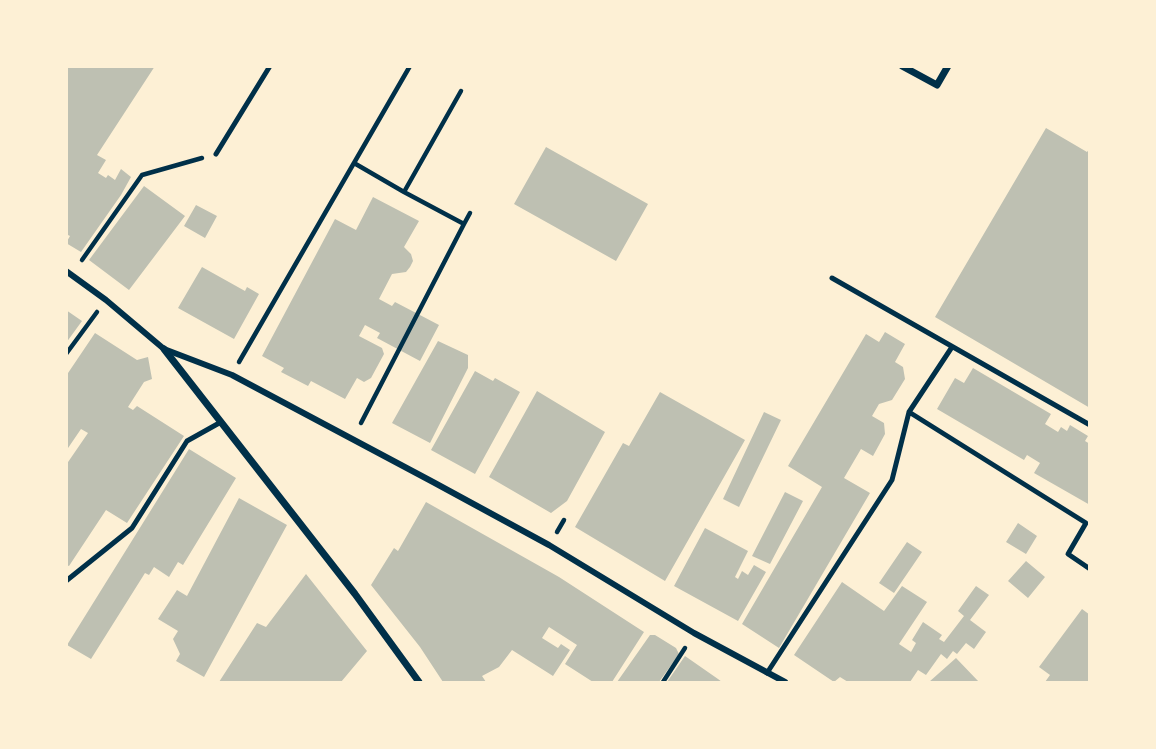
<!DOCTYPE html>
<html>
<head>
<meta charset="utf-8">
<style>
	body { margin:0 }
	#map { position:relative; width:1156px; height:749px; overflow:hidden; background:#fdf0d5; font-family:Montserrat,sans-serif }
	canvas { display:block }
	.frame { position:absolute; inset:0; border:68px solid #fdf0d5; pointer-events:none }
</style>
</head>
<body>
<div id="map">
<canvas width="1156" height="749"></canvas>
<div class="frame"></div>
</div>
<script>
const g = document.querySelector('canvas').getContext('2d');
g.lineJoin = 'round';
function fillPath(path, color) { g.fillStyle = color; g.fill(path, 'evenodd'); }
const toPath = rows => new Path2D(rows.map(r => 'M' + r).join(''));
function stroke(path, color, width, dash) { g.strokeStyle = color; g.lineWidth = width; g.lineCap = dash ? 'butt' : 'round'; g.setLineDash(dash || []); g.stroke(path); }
fillPath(toPath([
	[66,66,155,66,97,155,106,160,98,173,106,178,108,175,115,180,121,169,131,177,121,195,81,252,66,243,70,236,66,234],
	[1046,128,1087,152,1090,148,1090,408,935,317],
	[546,147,648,204,616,261,514,204],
	[144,186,185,216,129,290,89,260],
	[373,197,419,221,404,247,411,254,413,261,410,267,406,272,392,274,379,299,392,306,395,302,439,325,420,361,377,338,380,333,365,325,359,336,382,348,384,354,371,378,364,382,357,378,345,399,311,381,308,386,281,372,284,368,262,356,335,219,356,230],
	[196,205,217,216,205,238,184,226],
	[202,267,245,291,247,287,259,294,234,339,178,308],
	[66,310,82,321,66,343],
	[885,332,905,344,895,362,903,367,905,379,892,400,879,404,872,416,884,423,885,434,873,456,861,449,844,478,870,493,779,648,742,624,822,487,788,466,866,334,879,342],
	[95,333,137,360,148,357,152,379,144,382,128,407,133,410,137,406,184,436,127,523,106,510,69,566,66,565,66,465,88,433,81,429,66,451,66,376],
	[438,341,468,355,468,368,430,443,392,423],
	[973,368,1051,414,1045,424,1058,432,1061,427,1067,431,1070,425,1088,436,1085,441,1090,444,1090,505,1034,473,1040,463,1027,455,1024,460,937,409,955,378,964,383],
	[475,371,493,381,495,378,520,392,475,474,431,450],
	[537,391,605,432,567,501,551,513,489,477],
	[660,392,745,440,665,581,575,527,623,443,629,446],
	[764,412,781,420,739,507,723,499],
	[189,449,236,478,183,565,178,562,169,577,154,567,149,575,145,573,91,659,67,645],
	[785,492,803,501,770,564,752,556],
	[239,498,287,525,204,677,176,661,180,654,173,639,178,631,158,619,177,590,187,596],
	[426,502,559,577,644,632,612,682,593,682,565,664,577,645,549,627,542,638,558,648,561,644,570,650,553,676,512,650,499,667,482,676,486,682,443,682,420,647,371,585,394,548,398,551],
	[1018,523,1037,536,1026,554,1006,542],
	[705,528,748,551,735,577,738,579,742,571,748,575,754,565,766,572,738,621,674,586],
	[907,542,922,552,894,593,879,583],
	[1026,561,1045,577,1028,598,1008,581],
	[306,574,367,651,341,682,219,682,257,623,266,627],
	[842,582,884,611,902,586,927,602,899,644,911,652,916,643,912,640,923,622,942,635,939,639,944,642,964,616,958,611,976,586,989,595,970,620,986,632,974,649,966,643,957,654,953,651,947,659,941,654,926,675,918,670,910,682,848,682,840,677,834,682,794,655],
	[1082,609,1090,615,1090,682,1045,682,1050,675,1039,667],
	[650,635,655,635,676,648,679,654,659,682,617,682],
	[685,656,718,679,722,682,667,682],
	[956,658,979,682,929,682]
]), '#bec0b2');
stroke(toPath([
	[354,163,404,192,461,91],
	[404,192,464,224,470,213],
	[82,260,142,175,202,158],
	[66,354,97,312],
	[239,362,410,66],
	[361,423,464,224],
	[557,532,564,520],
	[663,682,685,648]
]), '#003049', 4.5);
stroke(toPath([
	[216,154,270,66],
	[832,278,1090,425],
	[909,412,1086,523,1068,554,1090,569],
	[66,581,132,528,187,441,221,422],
	[767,673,892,480,909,412,952,347]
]), '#003049', 5);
stroke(toPath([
	[66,271,106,300,164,349,232,375,433,482,549,545,694,633,785,682]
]), '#003049', 6);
stroke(toPath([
	[902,66,937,85,948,66],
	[164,349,355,594,419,682]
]), '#003049', 7);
</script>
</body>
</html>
